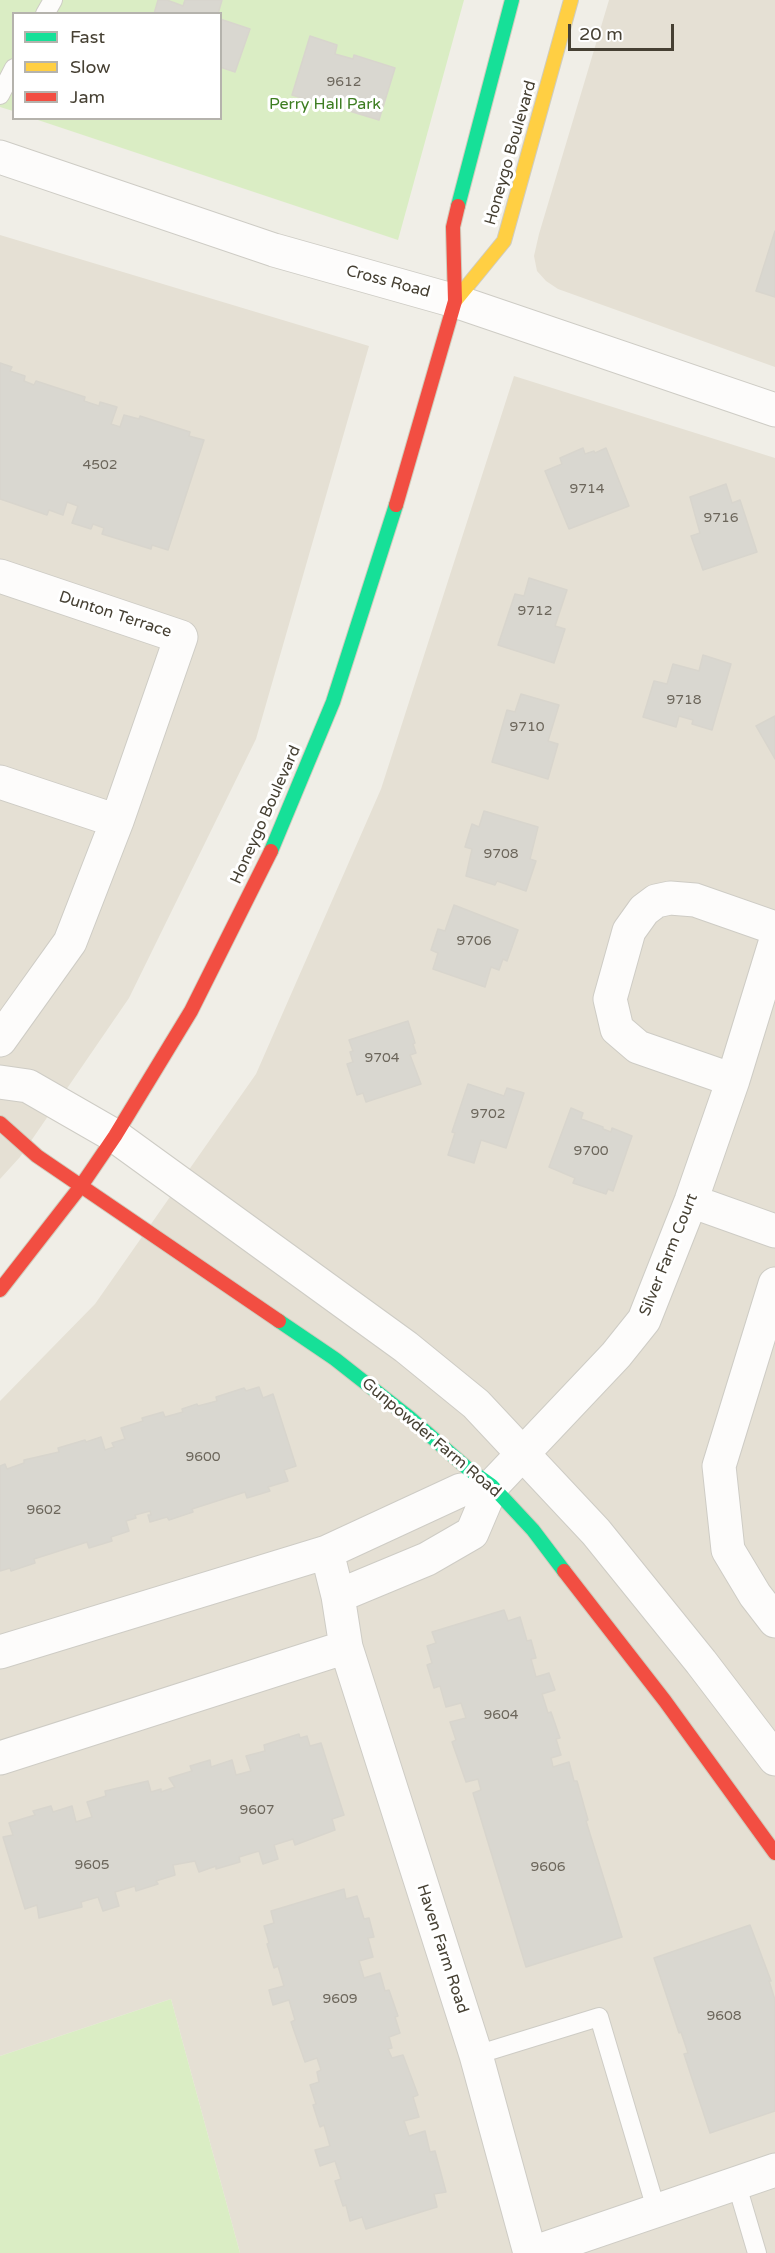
<!DOCTYPE html>
<html>
<head>
<meta charset="utf-8">
<style>
	body { margin:0 }
	#map { position:relative; width:775px; height:2253px; overflow:hidden; background:#f0eee7; font-family:"Varela Round",sans-serif }
	canvas { display:block }
	.legend { position:absolute; left:12px; top:12px; width:210px; height:108px; box-sizing:border-box; background:#fff; border:2px solid #b5b3ad; margin:0; padding:8px 10px; list-style:none; font-size:18px; color:#464033 }
	.legend li { display:flex; align-items:center; gap:12px; height:30px }
	.legend b { width:30px; border:2px solid #b5b3ad }
	.scale { position:absolute; left:568px; top:24px; width:106px; height:27px; box-sizing:border-box; border:3px solid #464033; border-top:0; padding-left:8px; font-size:18px; line-height:21px; white-space:nowrap; color:#464033; -webkit-text-stroke:4px #fff; paint-order:stroke }
</style>
</head>
<body>
<div id="map">
<canvas width="775" height="2253"></canvas>
<ul class="legend">
<li><b style="height:8px;background:#16e098"></b>Fast</li>
<li><b style="height:8px;background:#ffcf43"></b>Slow</li>
<li><b style="height:8px;background:#f24e42"></b>Jam</li>
</ul>
<div class="scale">20 m</div>
</div>
<script>
const g = document.querySelector('canvas').getContext('2d');
g.lineJoin = 'round';
function fillPath(path, color) { g.fillStyle = color; g.fill(path, 'evenodd'); }
const toPath = rows => new Path2D(rows.map(r => 'M' + r).join(''));
function stroke(path, color, width, dash) { g.strokeStyle = color; g.lineWidth = width; g.lineCap = dash ? 'butt' : 'round'; g.setLineDash(dash || []); g.stroke(path); }
function label(font, color, halo, rows, align = 'center') {
  g.font = font + ' "Varela Round",sans-serif'; g.lineWidth = 6; g.setLineDash([]); g.textBaseline = 'middle'; g.strokeStyle = halo; g.fillStyle = color; for (const [text, x, y, turn = 0] of rows) {
    g.save(); g.translate(x, y); g.rotate((+turn || 0) * Math.PI / 180); g.textAlign = isNaN(turn) ? turn : align; if (halo) g.strokeText(text, 0, 0); g.fillText(text, 0, 0); g.restore();
  }
}
fillPath(toPath([
	[609,0,775,0,775,367,558,289,546,281,537,271,534,256,539,234],
	[0,235,369,346,256,739,129,998,20,1157,0,1179],
	[514,376,775,458,775,2253,240,2253,171,1999,0,2056,0,1401,95,1304,256,1074,381,789]
]), '#e5e0d4');
fillPath(toPath([
	[0,0,464,0,398,240,35,119,220,118,220,14,14,14,13,111,0,107],
	[171,1999,240,2253,0,2253,0,2056]
]), '#daedc4');
const building = toPath([
	[158,0,167,0,183,6,185,0,222,0,218,14,154,14,158,0],
	[220,19,250,29,235,72,220,67,220,19],
	[310,36,337,45,335,54,353,59,354,55,395,68,379,120,346,110,348,103,328,97,326,102,319,100,318,103,292,95,310,36],
	[775,231,775,297,756,291,775,231],
	[0,363,12,367,10,371,25,376,24,381,34,385,36,381,85,397,84,401,99,406,100,402,117,407,111,424,120,427,124,415,139,419,140,416,190,432,189,436,204,440,168,550,152,545,151,549,102,534,104,528,93,524,91,529,72,523,78,506,67,502,63,515,49,510,47,515,0,499,0,363],
	[583,448,585,454,594,451,595,453,606,448,629,506,569,529,545,471,562,464,560,458,583,448],
	[726,484,732,503,740,500,757,552,703,570,691,536,700,533,690,497,726,484],
	[529,578,567,590,555,626,565,629,554,663,498,645,515,594,524,596,529,578],
	[703,655,731,664,712,730,692,724,693,720,679,716,676,727,643,717,654,681,667,684,673,664,699,671,703,655],
	[521,694,559,705,548,741,558,744,548,779,492,762,507,710,515,712,521,694],
	[775,716,775,759,756,726,775,716],
	[484,811,538,827,530,859,536,861,526,891,497,881,495,885,466,876,472,849,465,847,472,824,479,827,484,811],
	[454,905,518,930,507,961,503,959,499,970,491,967,485,987,433,969,438,953,431,950,438,929,445,931,454,905],
	[408,1021,415,1043,413,1044,416,1053,410,1055,421,1084,366,1102,363,1093,357,1095,347,1064,353,1062,350,1052,353,1051,349,1040,408,1021],
	[468,1084,504,1096,507,1088,524,1093,506,1148,481,1140,474,1163,448,1155,455,1133,452,1132,468,1084],
	[571,1108,583,1113,581,1119,603,1127,603,1129,611,1132,612,1128,632,1136,613,1191,608,1189,606,1194,573,1183,575,1178,549,1167,571,1108],
	[259,1387,263,1398,273,1394,296,1466,284,1470,288,1481,268,1487,270,1491,247,1498,245,1492,192,1509,193,1512,169,1520,167,1517,150,1522,148,1515,151,1515,150,1511,135,1515,136,1518,126,1521,129,1531,111,1537,112,1541,89,1548,87,1542,34,1559,35,1563,11,1571,10,1568,0,1571,0,1466,5,1464,7,1469,24,1463,24,1460,59,1452,58,1448,85,1440,86,1442,101,1437,105,1450,114,1447,112,1443,125,1439,121,1428,143,1421,142,1418,163,1412,165,1417,183,1412,182,1409,197,1404,198,1406,217,1401,216,1397,244,1388,246,1391,259,1387],
	[504,1610,508,1621,520,1617,527,1641,531,1640,536,1658,531,1659,536,1677,549,1673,555,1690,542,1694,548,1713,551,1712,560,1738,556,1739,561,1755,551,1758,553,1767,569,1762,574,1781,577,1781,588,1820,586,1821,622,1937,526,1967,473,1793,481,1790,478,1779,466,1782,452,1742,456,1740,450,1722,466,1718,461,1703,446,1707,440,1686,434,1688,427,1665,432,1663,427,1646,436,1643,432,1632,504,1610],
	[299,1734,300,1738,307,1736,310,1746,321,1743,344,1815,332,1819,335,1830,295,1845,293,1839,274,1845,278,1859,263,1864,259,1851,239,1857,240,1862,216,1869,216,1866,199,1872,195,1861,173,1865,175,1875,156,1881,158,1884,136,1891,135,1886,115,1892,119,1906,103,1911,98,1897,81,1902,82,1907,39,1918,37,1905,25,1909,3,1837,13,1835,9,1823,35,1815,33,1811,51,1806,53,1812,72,1806,76,1822,92,1817,87,1802,106,1796,105,1791,148,1781,151,1792,161,1789,161,1792,175,1787,169,1778,192,1771,190,1766,210,1760,211,1767,232,1760,236,1775,251,1771,246,1756,265,1751,264,1745,299,1734],
	[344,1889,346,1899,357,1896,364,1919,369,1918,374,1937,368,1938,373,1957,359,1961,364,1978,380,1973,385,1991,389,1990,398,2016,395,2017,400,2033,389,2037,392,2048,388,2049,392,2058,403,2055,418,2095,413,2097,419,2117,404,2121,409,2136,425,2131,430,2152,435,2151,446,2192,434,2194,437,2207,366,2229,362,2217,350,2221,346,2205,343,2206,335,2181,341,2179,335,2161,320,2166,315,2150,330,2146,324,2125,320,2127,313,2105,316,2104,310,2085,319,2082,317,2072,321,2070,317,2058,305,2062,291,2022,295,2020,289,2000,273,2005,269,1990,284,1986,278,1966,274,1968,267,1944,269,1943,264,1926,274,1923,271,1911,344,1889],
	[750,1925,771,1981,769,1981,775,2000,775,2111,710,2133,684,2054,688,2053,681,2032,679,2033,654,1958,750,1925]
]);
fillPath(building, '#d9d7d0');
stroke(building, '#d8d5cd', 1.5);
const lane = toPath([
	[45,14,53,0],
	[0,95,14,68],
	[476,2055,599,2017,656,2209],
	[736,2182,757,2253]
]);
const street = toPath([
	[0,157,274,250,455,301,775,410],
	[0,576,181,637,117,821,70,942,0,1040],
	[0,782,117,821],
	[733,1080,638,1047,617,1029,610,999,629,931,644,910,656,901,670,898,695,900,775,928],
	[0,1082,28,1086,115,1136,406,1347,476,1404,596,1532,701,1662,775,1759],
	[691,1201,775,1231],
	[775,1284,719,1466,728,1550,755,1595,775,1621],
	[327,1552,338,1596,346,1647,476,2055,530,2253],
	[338,1596,427,1559,472,1533,492,1486,616,1355,644,1320,691,1201,733,1080,775,943],
	[0,1652,327,1552,461,1490,492,1486],
	[0,1758,346,1647],
	[532,2253,775,2170]
]);
const fast = toPath([
	[458,206,512,0],
	[271,851,333,702,396,505],
	[279,1321,335,1359,410,1418,467,1468,492,1486,533,1530,564,1571]
]);
const slow = toPath([
	[455,301,504,241,571,0]
]);
const jam = toPath([
	[396,505,455,301,453,227,458,206],
	[0,1123,37,1156,279,1321],
	[0,1290,81,1186,115,1136,191,1011,271,851],
	[564,1571,665,1701,775,1853]
]);
stroke(lane, '#ceccc5', 20);
stroke(street, '#ceccc5', 35);
stroke(fast, '#d0ccbd', 16);
stroke(slow, '#d0ccbd', 16);
stroke(jam, '#d0ccbd', 16);
stroke(lane, '#fdfcfb', 18);
stroke(street, '#fdfcfb', 33);
stroke(fast, '#16e098', 14);
stroke(slow, '#ffcf43', 14);
stroke(jam, '#f24e42', 14);
label('14px', '#6c665b', null, [
	["9612",344,82],
	["4502",100,465],
	["9714",587,489],
	["9716",721,518],
	["9712",535,611],
	["9718",684,700],
	["9710",527,727],
	["9708",501,854],
	["9706",474,941],
	["9704",382,1058],
	["9702",488,1114],
	["9700",591,1151],
	["9600",203,1457],
	["9602",44,1510],
	["9604",501,1715],
	["9607",257,1810],
	["9605",92,1865],
	["9606",548,1867],
	["9609",340,1999],
	["9608",724,2016]
]);
label('16px', '#3d7d21', '#fff', [
	["Perry Hall Park",325,105]
]);
label('16px', '#464033', '#fff', [
	["Honeygo Boulevard",511,153,-74],
	["Cross Road",388,282,15],
	["Dunton Terrace",115,615,18],
	["Honeygo Boulevard",266,815,-66],
	["Silver Farm Court",669,1255,-68],
	["Gunpowder Farm Road",431,1438,40],
	["Haven Farm Road",442,1949,72]
]);
</script>
</body>
</html>
